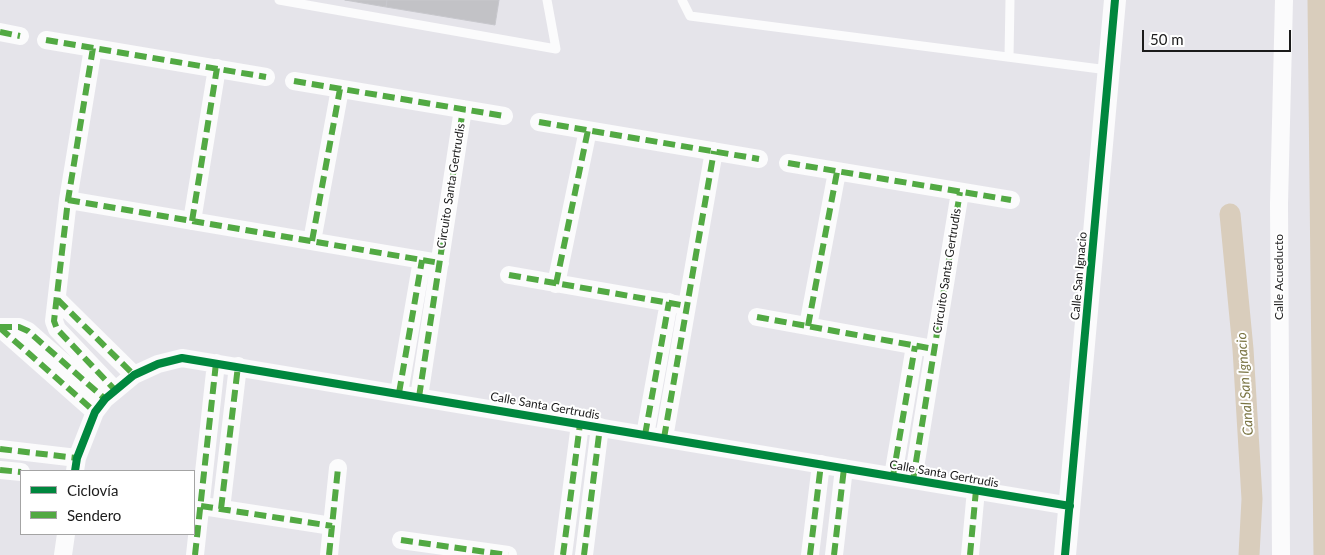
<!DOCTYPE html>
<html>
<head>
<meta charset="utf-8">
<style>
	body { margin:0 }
	#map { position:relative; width:1325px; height:555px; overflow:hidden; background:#e5e4ea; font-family:Lato,sans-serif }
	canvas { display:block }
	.legend { position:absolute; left:20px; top:470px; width:175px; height:65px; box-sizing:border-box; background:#fff; border:1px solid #a4a4a4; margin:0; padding:6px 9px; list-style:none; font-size:15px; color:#1b1b1b }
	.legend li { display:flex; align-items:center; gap:10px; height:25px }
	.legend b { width:25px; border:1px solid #a4a4a4 }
	.scale { position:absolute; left:1142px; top:30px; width:149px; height:22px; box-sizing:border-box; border:2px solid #1b1b1b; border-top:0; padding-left:6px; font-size:15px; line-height:18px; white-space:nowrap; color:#1b1b1b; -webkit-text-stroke:4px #fff; paint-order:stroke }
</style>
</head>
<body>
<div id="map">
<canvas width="1325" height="555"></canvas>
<ul class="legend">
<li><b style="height:6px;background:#00873e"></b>Ciclovía</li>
<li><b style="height:6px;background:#52a943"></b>Sendero</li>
</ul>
<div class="scale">50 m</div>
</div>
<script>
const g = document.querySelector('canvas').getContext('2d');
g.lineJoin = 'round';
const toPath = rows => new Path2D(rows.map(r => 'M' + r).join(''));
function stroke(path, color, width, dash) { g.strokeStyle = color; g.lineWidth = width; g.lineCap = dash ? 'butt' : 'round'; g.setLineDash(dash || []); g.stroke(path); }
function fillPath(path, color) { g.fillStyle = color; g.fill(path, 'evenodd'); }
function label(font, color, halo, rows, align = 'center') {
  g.font = font + ' Lato,sans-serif'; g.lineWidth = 4; g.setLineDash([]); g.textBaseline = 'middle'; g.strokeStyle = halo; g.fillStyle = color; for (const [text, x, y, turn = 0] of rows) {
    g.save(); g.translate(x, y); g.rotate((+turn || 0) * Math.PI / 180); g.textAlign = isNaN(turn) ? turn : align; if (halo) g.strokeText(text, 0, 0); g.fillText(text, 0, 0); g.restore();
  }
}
stroke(toPath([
	[1318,0,1324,555],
	[1230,214,1243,349,1252,499,1249,555]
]), '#d9cdbc', 21);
const building = toPath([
	[345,0,387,0,386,7,345,0],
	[387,0,499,0,495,25,386,7,387,0]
]);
fillPath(building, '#c2c2c6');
stroke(building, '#c7c7cc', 1);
stroke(toPath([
	[279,0,556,49,547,0],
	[682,0,690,16,1108,70],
	[1009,57,1010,0]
]), '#fbfbfc', 9);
stroke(toPath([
	[0,32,20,36],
	[46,40,266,77],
	[93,48,68,200,54,321,57,329,115,390],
	[294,81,504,116],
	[539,122,759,159],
	[788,163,1011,200],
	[68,200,440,263],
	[192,221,217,68],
	[312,241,340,89],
	[509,275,687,306],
	[556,284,588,130],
	[58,300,134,375],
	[757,317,934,349],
	[808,326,837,172],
	[0,327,19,327,28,331,105,399],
	[0,328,95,412],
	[399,393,422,260],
	[419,397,463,109],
	[645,435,669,302],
	[664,438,714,151],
	[0,449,77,458],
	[0,470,21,472],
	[75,471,77,458,95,412,105,399,134,375,158,364,182,358,1070,506],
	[893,476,915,346],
	[913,480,960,192],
	[209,507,332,526],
	[221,509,238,366],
	[401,540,508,555],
	[63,555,66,534],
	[195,555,216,363],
	[329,555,338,468],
	[563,555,580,424],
	[584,555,600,427],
	[810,555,821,464],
	[834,555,844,468],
	[970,555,976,490],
	[1281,555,1279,204,1284,0]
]), '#fbfbfc', 18);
stroke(toPath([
	[1065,555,1115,0]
]), '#fbfbfc', 22);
stroke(toPath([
	[0,32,20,36],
	[46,40,266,77],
	[93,48,68,200,54,321,57,329,115,390],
	[294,81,504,116],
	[539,122,759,159],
	[788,163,1011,200],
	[68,200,440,263],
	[192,221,217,68],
	[312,241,340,89],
	[509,275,687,306],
	[556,284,588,130],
	[58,300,134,375],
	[757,317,934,349],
	[808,326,837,172],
	[0,327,19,327,28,331,105,399],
	[0,328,95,412],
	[399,393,422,260],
	[419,397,463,109],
	[645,435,669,302],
	[664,438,714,151],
	[0,449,77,458],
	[0,470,21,472],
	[893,476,915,346],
	[913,480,960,192],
	[201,506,332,526],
	[221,509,238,366],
	[401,540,508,555],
	[195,555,216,363],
	[329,555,338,468],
	[563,555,580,424],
	[584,555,600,427],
	[810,555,821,464],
	[834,555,844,468],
	[970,555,976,490]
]), '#52a943', 6, [12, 6]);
stroke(toPath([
	[75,471,77,458,95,412,105,399,134,375,158,364,182,358,1070,506],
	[1065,555,1115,0]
]), '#00873e', 8);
label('12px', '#1b1b1b', '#fff', [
	["Circuito Santa Gertrudis",451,186,-81],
	["Circuito Santa Gertrudis",947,271,-81],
	["Calle San Ignacio",1079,276,-85],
	["Calle Acueducto",1279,277,-90],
	["Calle Santa Gertrudis",545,406,10],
	["Calle Santa Gertrudis",944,474,10]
]);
label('italic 14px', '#7b7544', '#fff', [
	["Canal San Ignacio",1245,384,-94]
]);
</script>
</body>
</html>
